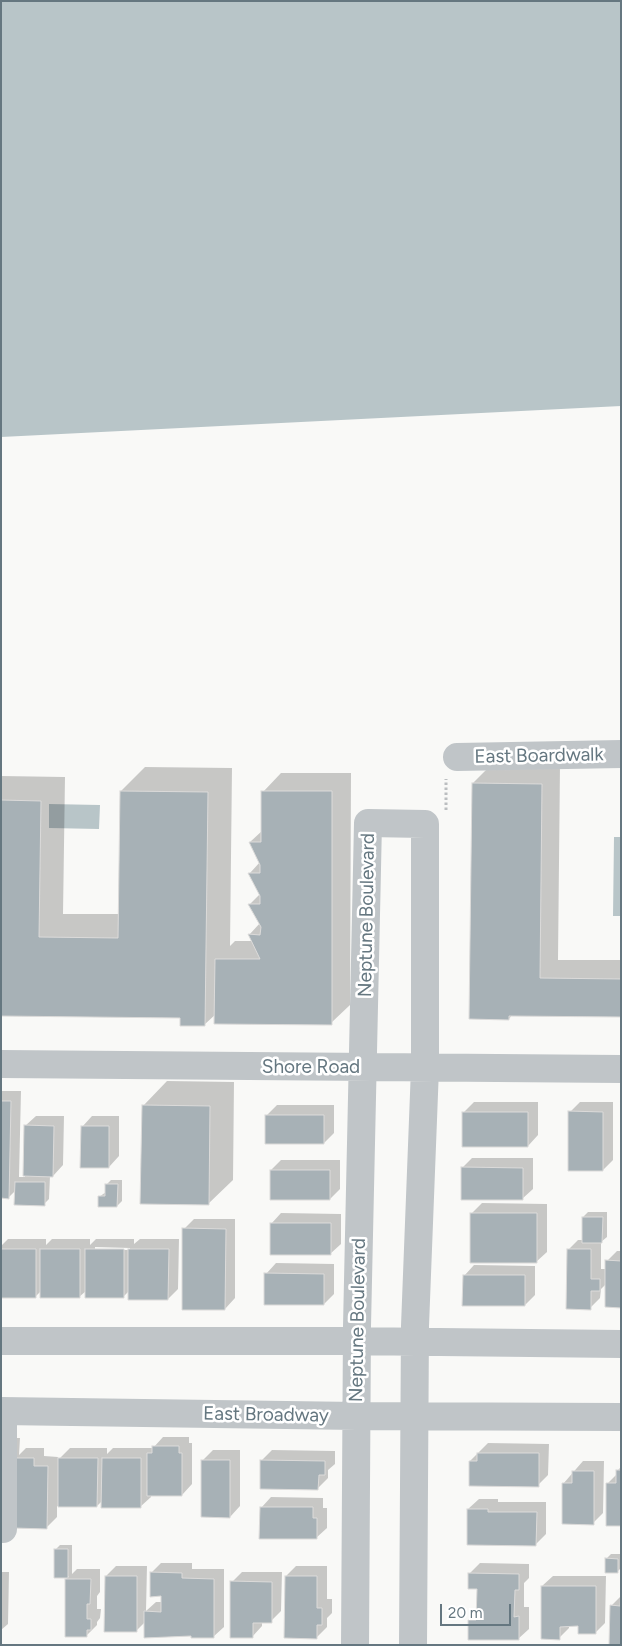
<!DOCTYPE html>
<html>
<head>
<meta charset="utf-8">
<style>
	body { margin:0 }
	#map { position:relative; width:622px; height:1646px; overflow:hidden; background:#f9f9f7; font-family:Figtree,sans-serif }
	canvas { display:block }
	.frame { position:absolute; inset:0; border:2px solid #657780; pointer-events:none }
	.scale { position:absolute; left:440px; top:1604px; width:71px; height:22px; box-sizing:border-box; border:2px solid #657780; border-top:0; padding-left:6px; font-size:15px; line-height:18px; white-space:nowrap; color:#657780; -webkit-text-stroke:4px #fff; paint-order:stroke }
</style>
</head>
<body>
<div id="map">
<canvas width="622" height="1646"></canvas>
<div class="frame"></div>
<div class="scale">20 m</div>
</div>
<script>
const g = document.querySelector('canvas').getContext('2d');
g.lineJoin = 'round';
function fillPath(path, color) { g.fillStyle = color; g.fill(path, 'evenodd'); }
const toPath = rows => new Path2D(rows.map(r => 'M' + r).join(''));
function stroke(path, color, width, dash) { g.strokeStyle = color; g.lineWidth = width; g.lineCap = dash ? 'butt' : 'round'; g.setLineDash(dash || []); g.stroke(path); }
function label(font, color, halo, rows, align = 'center') {
  g.font = font + ' Figtree,sans-serif'; g.lineWidth = 5; g.setLineDash([]); g.textBaseline = 'middle'; g.strokeStyle = halo; g.fillStyle = color; for (const [text, x, y, turn = 0] of rows) {
    g.save(); g.translate(x, y); g.rotate((+turn || 0) * Math.PI / 180); g.textAlign = isNaN(turn) ? turn : align; if (halo) g.strokeText(text, 0, 0); g.fillText(text, 0, 0); g.restore();
  }
}
fillPath(toPath([
	[1,1,621,1,621,406,1,437],
	[49,804,100,805,99,829,49,828],
	[614,837,621,837,621,916,613,916]
]), '#b8c5c8');
fillPath(toPath([
	[492,764,560,765,558,960,621,960,621,1016,512,1015,509,1019,473,783],
	[145,767,232,768,230,946,235,941,253,941,249,935,260,923,250,904,260,894,250,873,260,862,250,842,263,830,263,792,281,773,351,773,350,1005,331,1023,216,1014,204,1025,181,1017,1,1016,1,776,65,777,63,914,119,914,121,791],
	[167,1081,234,1082,233,1180,208,1204,143,1106],
	[1,1091,21,1091,19,1177,25,1177,25,1126,36,1116,64,1116,63,1165,53,1176,50,1176,49,1199,44,1204,16,1190,9,1197,1,1197],
	[474,1102,538,1102,538,1135,528,1146,464,1112],
	[580,1102,613,1102,613,1160,603,1170,570,1112],
	[277,1105,334,1105,334,1133,324,1143,267,1115],
	[92,1116,119,1116,119,1156,109,1167,82,1127],
	[472,1158,533,1158,533,1189,522,1199,462,1168],
	[281,1160,340,1160,340,1189,330,1199,271,1170],
	[111,1180,122,1180,122,1201,117,1206,99,1197,106,1192,106,1185],
	[482,1203,547,1204,547,1252,536,1262,471,1214],
	[588,1212,607,1212,607,1237,601,1242,601,1269,607,1269,607,1261,617,1251,621,1251,621,1306,607,1283,601,1289,600,1298,590,1308,568,1250,578,1240,583,1240,583,1217],
	[281,1213,341,1214,341,1244,330,1254,271,1224],
	[194,1219,235,1219,235,1298,225,1309,184,1229],
	[8,1239,46,1239,46,1245,52,1239,90,1239,90,1245,96,1239,134,1239,134,1244,140,1239,179,1239,178,1289,168,1299,129,1291,123,1297,86,1291,79,1297,41,1291,35,1297,1,1297,1,1246],
	[95,1247,130,1248,130,1250,95,1250],
	[276,1263,334,1264,334,1294,324,1304,266,1274],
	[474,1265,535,1266,535,1295,525,1305,464,1276],
	[163,1437,189,1437,189,1443,192,1443,192,1484,182,1495,151,1494,151,1497,140,1507,103,1500,97,1506,57,1506,57,1517,47,1527,1,1438,20,1438,19,1455,26,1448,44,1448,44,1456,58,1457,58,1460,70,1448,107,1448,107,1454,113,1448,153,1448],
	[488,1443,549,1444,548,1475,538,1485,470,1461],
	[213,1450,240,1450,240,1506,230,1517,203,1460],
	[272,1450,335,1451,335,1464,328,1470,328,1478,318,1488,261,1461],
	[583,1461,604,1461,603,1513,593,1523,563,1484],
	[621,1467,621,1524,607,1484,617,1474,617,1471],
	[271,1497,323,1498,323,1508,327,1508,327,1528,316,1538,261,1508],
	[479,1499,498,1499,498,1502,546,1502,546,1534,536,1544,468,1509],
	[60,1545,72,1545,72,1574,77,1569,100,1569,100,1592,97,1596,97,1609,101,1609,100,1618,97,1622,97,1625,86,1636,66,1579,69,1576,55,1577,55,1550],
	[611,1554,621,1554,621,1568,617,1572,606,1559],
	[161,1563,192,1563,192,1569,224,1569,224,1627,213,1637,192,1635,146,1621,136,1631,106,1576,116,1566,147,1566,146,1611,156,1602,162,1602,162,1595,151,1573],
	[480,1563,529,1564,529,1578,524,1583,524,1607,529,1607,529,1629,518,1639,469,1620,478,1612,478,1588,469,1574],
	[296,1566,327,1566,327,1599,332,1599,332,1613,327,1618,327,1627,317,1637,286,1576],
	[1,1572,9,1572,8,1624,1,1630],
	[242,1572,282,1572,281,1611,271,1621,262,1622,262,1626,252,1637,232,1582],
	[553,1576,606,1576,605,1623,595,1633,579,1625,569,1625,569,1628,559,1638,542,1586],
	[621,1596,621,1645,611,1606]
]), '#0003');
const building = toPath([
	[472,783,542,784,540,978,621,979,621,1017,509,1016,509,1020,469,1019,472,783],
	[120,791,208,792,205,1026,180,1026,180,1018,1,1016,1,800,41,801,39,937,118,938,120,791],
	[261,791,332,791,332,1025,214,1024,215,959,260,959,248,934,260,935,261,927,248,904,260,904,260,896,248,873,260,873,260,865,249,842,261,842,261,791],
	[1,1101,11,1101,9,1199,1,1198,1,1101],
	[142,1105,210,1106,209,1205,140,1204,142,1105],
	[568,1111,603,1112,603,1171,568,1171,568,1111],
	[462,1112,528,1112,528,1147,462,1147,462,1112],
	[265,1115,324,1115,324,1144,265,1144,265,1115],
	[24,1125,54,1126,53,1177,23,1176,24,1125],
	[81,1126,109,1126,109,1168,80,1168,81,1126],
	[461,1167,523,1168,523,1200,461,1200,461,1167],
	[270,1170,330,1170,330,1200,270,1200,270,1170],
	[15,1182,45,1182,45,1206,14,1205,15,1182],
	[105,1184,118,1184,117,1207,98,1207,98,1196,105,1196,105,1184],
	[470,1213,537,1213,537,1263,470,1263,470,1213],
	[582,1217,603,1217,602,1243,582,1243,582,1217],
	[270,1223,331,1223,331,1255,270,1255,270,1223],
	[182,1228,226,1229,225,1310,182,1310,182,1228],
	[1,1249,36,1249,36,1298,1,1298,1,1249],
	[40,1249,80,1249,80,1298,40,1298,40,1249],
	[85,1249,124,1249,124,1298,85,1298,85,1249],
	[128,1249,169,1249,168,1300,128,1300,128,1249],
	[567,1249,591,1249,591,1279,600,1279,600,1291,591,1291,591,1310,566,1309,567,1249],
	[605,1260,621,1261,621,1308,605,1307,605,1260],
	[264,1273,324,1274,324,1305,264,1305,264,1273],
	[463,1275,525,1275,525,1306,462,1306,463,1275],
	[152,1446,179,1446,179,1453,182,1453,182,1496,147,1496,147,1453,152,1453,152,1446],
	[477,1453,539,1453,539,1487,469,1486,469,1461,477,1461,477,1453],
	[15,1458,34,1458,34,1466,48,1466,47,1529,14,1528,15,1458],
	[58,1458,98,1458,97,1507,58,1507,58,1458],
	[102,1458,141,1458,141,1508,101,1508,102,1458],
	[201,1460,230,1460,230,1518,201,1517,201,1460],
	[260,1460,325,1461,325,1475,319,1475,318,1490,260,1489,260,1460],
	[616,1470,621,1470,621,1526,606,1526,606,1483,616,1483,616,1470],
	[572,1471,594,1471,594,1525,562,1524,562,1483,572,1483,572,1471],
	[260,1507,313,1507,313,1518,317,1518,317,1539,259,1539,260,1507],
	[467,1509,488,1509,488,1512,537,1512,536,1546,467,1545,467,1509],
	[54,1549,68,1549,68,1578,54,1578,54,1549],
	[605,1558,618,1559,618,1573,605,1573,605,1558],
	[150,1572,182,1573,182,1578,214,1579,214,1638,191,1638,191,1636,144,1638,144,1611,161,1612,161,1596,150,1597,150,1572],
	[468,1573,519,1574,519,1590,515,1590,514,1617,519,1616,519,1640,468,1640,468,1620,476,1620,477,1589,468,1589,468,1573],
	[105,1576,137,1576,137,1632,104,1632,105,1576],
	[285,1576,317,1576,317,1608,322,1608,322,1625,317,1625,317,1639,284,1638,285,1576],
	[65,1579,91,1579,90,1604,87,1604,87,1619,91,1619,91,1630,87,1630,87,1637,65,1637,65,1579],
	[230,1581,272,1582,272,1623,253,1623,253,1638,230,1638,230,1581],
	[541,1586,596,1586,596,1634,578,1634,578,1626,560,1627,560,1640,541,1639,541,1586],
	[621,1593,621,1645,609,1645,610,1605,620,1606,621,1593]
]);
fillPath(building, '#a7b1b6');
stroke(building, '#dbdad9', 1);
stroke(toPath([
	[446,810,446,779]
]), '#bbbec0', 3, [2.5, 2.5]);
stroke(toPath([
	[457,757,621,754],
	[1,1064,621,1069],
	[1,1341,348,1341,621,1344],
	[1,1411,357,1416,621,1417],
	[1,1529,3,1529,3,1411],
	[355,1645,357,1326,368,823,425,824,425,1068,415,1326,413,1645]
]), '#c0c5c8', 28);
label('19px', '#657780', '#fff', [
	["East Boardwalk",539,756,-1],
	["Neptune Boulevard",367,915,-89],
	["Shore Road",311,1067],
	["Neptune Boulevard",358,1320,-89],
	["East Broadway",266,1415,1]
]);
</script>
</body>
</html>
